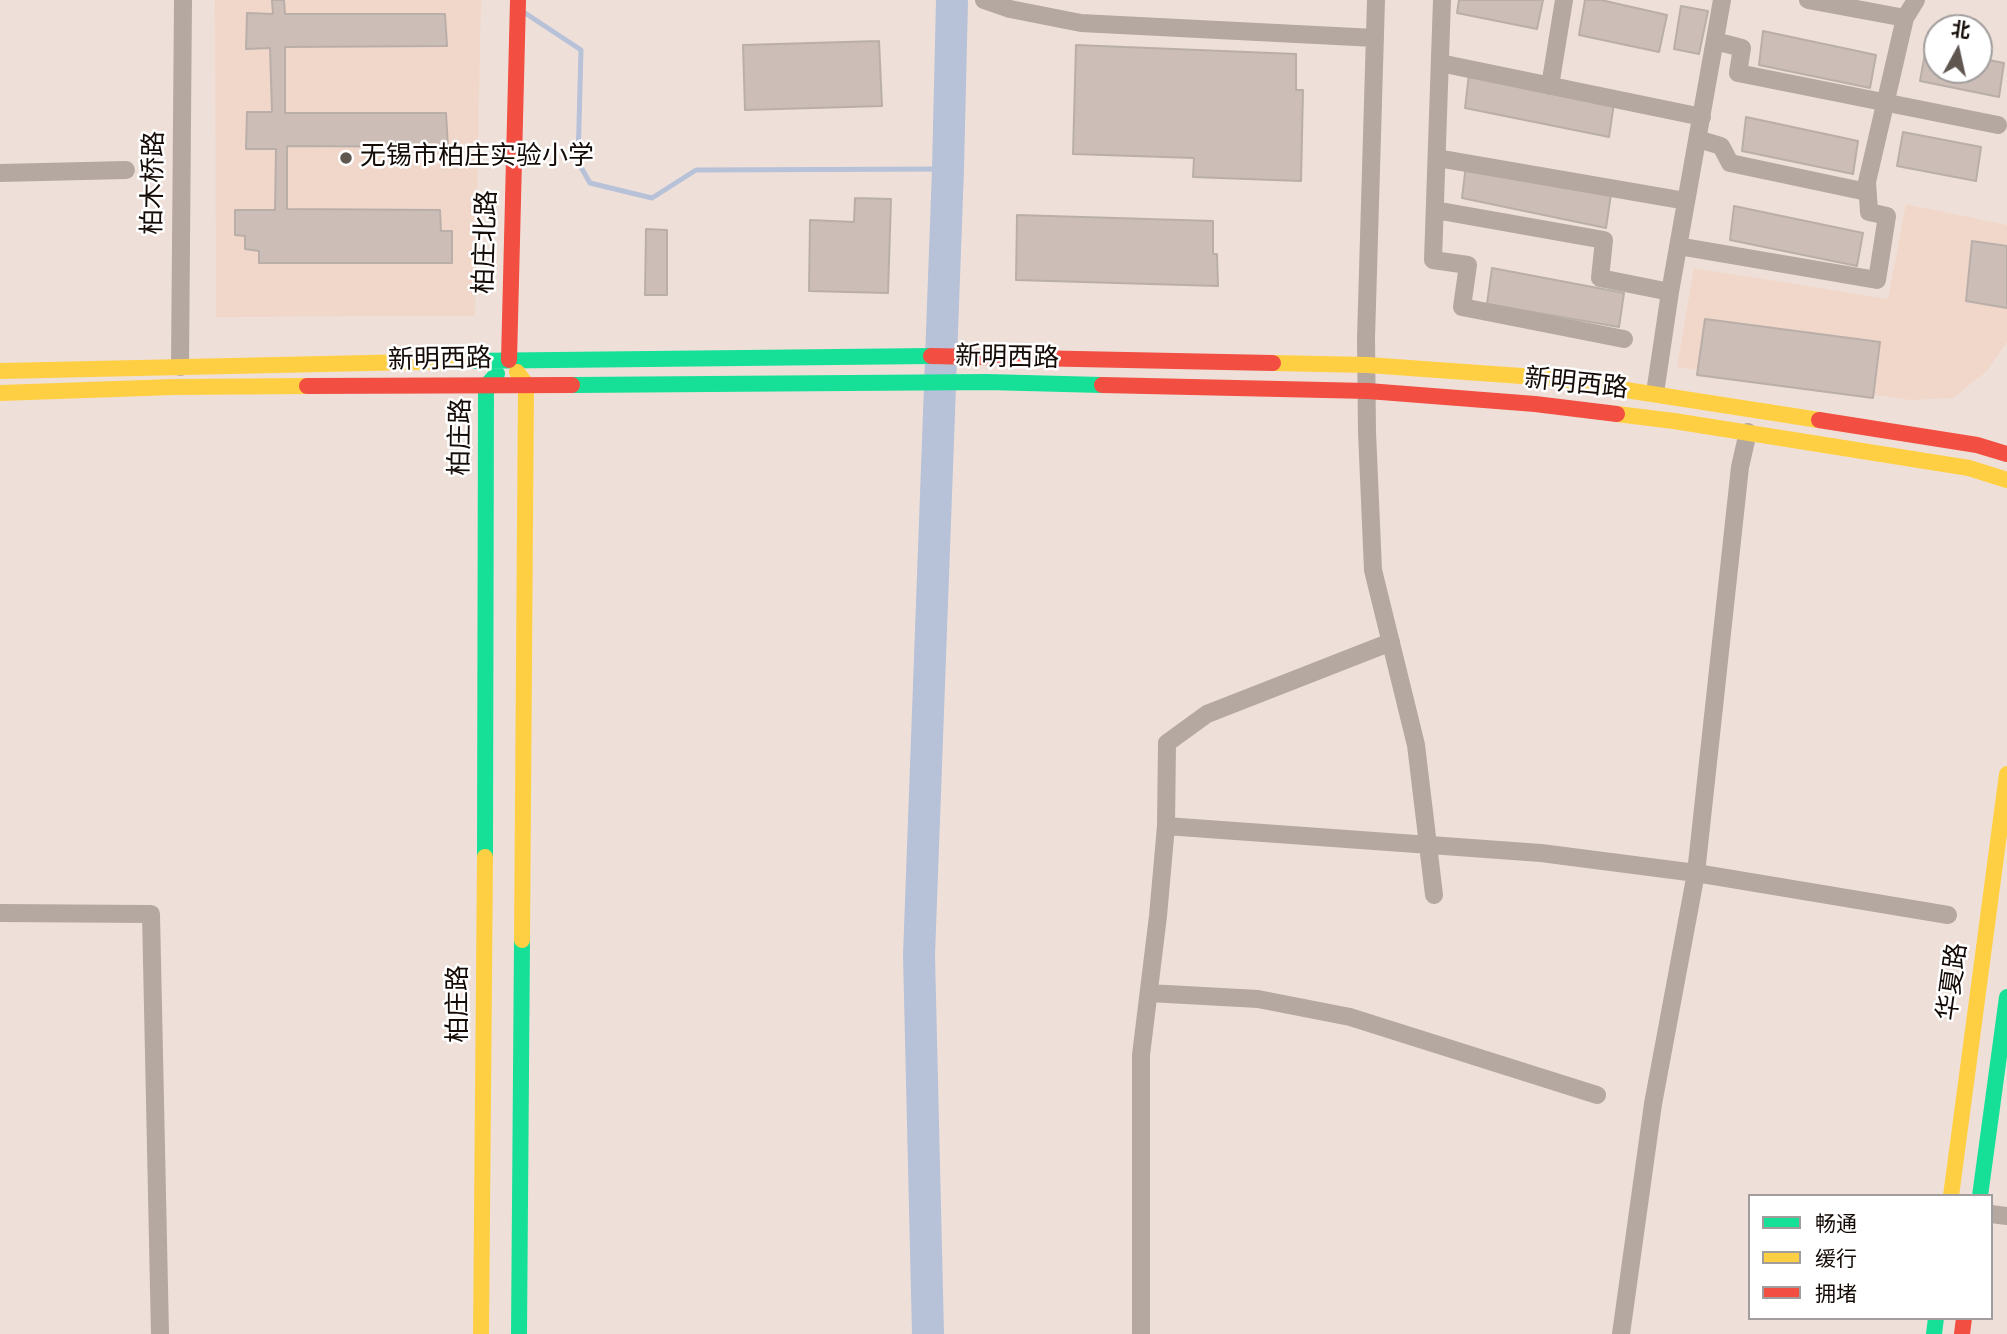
<!DOCTYPE html>
<html>
<head>
<meta charset="utf-8">
<style>
	body { margin:0 }
	#map { position:relative; width:2007px; height:1334px; overflow:hidden; background:#eee0d8; font-family:Jost,"Noto Sans SC",sans-serif }
	canvas { display:block }
	.legend { position:absolute; left:1748px; top:1194px; width:245px; height:126px; box-sizing:border-box; background:#fff; border:2px solid #a19d9c; margin:0; padding:9px 12px; list-style:none; font-size:21px; color:#140b07 }
	.legend li { display:flex; align-items:center; gap:14px; height:35px }
	.legend b { width:35px; border:2px solid #a19d9c }
	.north { position:absolute; left:1923px; top:14px; width:70px; height:70px; box-sizing:border-box; background:#fff; border:2px solid #a19d9c; border-radius:50%; rotate:8deg; font-size:19px; font-weight:700; line-height:28px; text-align:center; color:#140b07 }
	.north::after { content:''; display:block; margin:auto; width:24px; height:32px; background:#605650; clip-path:polygon(50% 0,100% 100%,50% 72%,0 100%) }
</style>
</head>
<body>
<div id="map">
<canvas width="2007" height="1334"></canvas>
<ul class="legend">
<li><b style="height:9px;background:#16e098"></b>畅通</li>
<li><b style="height:9px;background:#ffcf43"></b>缓行</li>
<li><b style="height:9px;background:#f24e42"></b>拥堵</li>
</ul>
<div class="north">北</div>
</div>
<script>
const g = document.querySelector('canvas').getContext('2d');
g.lineJoin = 'round';
function fillPath(path, color) { g.fillStyle = color; g.fill(path, 'evenodd'); }
const toPath = rows => new Path2D(rows.map(r => 'M' + r).join(''));
function stroke(path, color, width, dash) { g.strokeStyle = color; g.lineWidth = width; g.lineCap = dash ? 'butt' : 'round'; g.setLineDash(dash || []); g.stroke(path); }
function label(font, color, halo, rows, align = 'center') {
  g.font = font + ' Jost,"Noto Sans SC",sans-serif'; g.lineWidth = 5; g.setLineDash([]); g.textBaseline = 'middle'; g.strokeStyle = halo; g.fillStyle = color; for (const [text, x, y, turn = 0] of rows) {
    g.save(); g.translate(x, y); g.rotate((+turn || 0) * Math.PI / 180); g.textAlign = isNaN(turn) ? turn : align; if (halo) g.strokeText(text, 0, 0); g.fillText(text, 0, 0); g.restore();
  }
}
fillPath(toPath([
	[215,0,481,0,475,316,216,317],
	[1906,204,2007,225,2007,342,1987,371,1953,398,1910,400,1677,367,1694,268,1888,299]
]), '#f1d7ca');
stroke(toPath([
	[525,13,581,50,578,162,590,183,652,198,696,170,948,169]
]), '#b7c1d8', 5);
stroke(toPath([
	[928,1334,919,955,948,169,952,0]
]), '#b7c1d8', 32);
const building = toPath([
	[272,0,284,0,285,14,445,14,447,46,285,47,285,113,446,113,448,147,287,146,287,209,440,210,441,231,452,231,452,263,259,263,259,251,245,249,245,236,235,235,235,210,275,210,276,149,246,149,247,112,272,112,270,48,246,49,247,13,273,14,272,0],
	[1459,0,1543,0,1537,29,1457,13,1459,0],
	[1585,0,1601,0,1667,15,1659,52,1579,35,1585,0],
	[1681,6,1708,11,1699,54,1674,49,1681,6],
	[1763,31,1876,55,1870,88,1759,65,1763,31],
	[879,41,882,106,745,110,743,45,879,41],
	[1076,45,1296,54,1296,90,1303,90,1301,181,1193,177,1194,158,1073,154,1076,45],
	[1926,48,1937,50,1937,70,1979,70,1979,58,2004,63,1999,97,1920,81,1926,48],
	[1469,74,1614,103,1609,137,1465,108,1469,74],
	[1746,117,1858,141,1853,174,1742,151,1746,117],
	[1903,132,1981,147,1976,181,1897,166,1903,132],
	[1466,165,1611,194,1606,228,1462,198,1466,165],
	[855,198,891,199,888,293,809,291,810,220,854,222,855,198],
	[1734,206,1863,233,1857,266,1730,240,1734,206],
	[1017,215,1213,221,1213,254,1217,254,1218,286,1016,280,1017,215],
	[646,229,667,230,667,295,645,295,646,229],
	[1972,241,2007,246,2007,308,1966,301,1972,241],
	[1492,268,1624,293,1619,327,1487,304,1492,268],
	[1705,319,1880,342,1873,398,1697,375,1705,319]
]);
fillPath(building, '#ccbeb6');
stroke(building, '#baaea9', 2);
stroke(toPath([
	[984,0,1010,9,1081,23,1375,38],
	[1376,0,1366,339,1367,432,1373,570,1416,745,1434,895],
	[1442,0,1433,260,1468,265,1462,307,1624,339],
	[1808,0,1905,18],
	[1715,41,1742,48,1738,73,1998,125],
	[1440,63,1702,117],
	[1550,86,1564,0],
	[1698,139,1721,146,1730,163,1867,192],
	[1437,158,1686,201],
	[0,173,126,170],
	[1435,210,1604,240,1600,278,1670,292],
	[1678,246,1877,280,1887,216,1869,212,1867,182,1905,18,1916,0],
	[180,367,183,0],
	[1655,393,1670,292,1722,0],
	[1166,826,1167,743,1207,714,1391,642],
	[0,913,151,914,160,1334],
	[1149,993,1258,999,1350,1017,1597,1095],
	[1991,1214,2007,1216],
	[1141,1334,1141,1055,1158,916,1166,826,1541,853,1696,873,1948,915],
	[1621,1334,1653,1104,1696,873,1740,467,1748,432]
]), '#b4a8a1', 18);
stroke(toPath([
	[461,361,931,356],
	[572,385,987,382,1102,385],
	[485,857,486,386,497,374],
	[1980,1196,2007,997],
	[519,1334,522,940],
	[1934,1334,1936,1318]
]), '#16e098', 16);
stroke(toPath([
	[1273,363,1368,365,1549,378,1819,420],
	[0,371,461,361],
	[517,372,526,384,522,940],
	[0,393,174,387,307,386],
	[1617,414,1674,421,1969,468,2007,480],
	[1951,1196,2007,774],
	[481,1334,485,857]
]), '#ffcf43', 16);
stroke(toPath([
	[931,356,1273,363],
	[509,360,518,0],
	[1102,385,1368,391,1535,404,1617,414],
	[307,386,572,385],
	[1819,420,1977,445,2007,454],
	[1962,1334,1964,1318]
]), '#f24e42', 16);
for (const [x, y, r, color] of [
	[346,158,7,"#605650"]
]) { const dot = new Path2D(); dot.arc(x, y, r, 0, 2 * Math.PI); g.fillStyle = color; g.fill(dot); stroke(dot, '#fff', 2.5); }
label('26px', '#140b07', '#fff', [
	["无锡市柏庄实验小学",360,158]
], 'left');
label('26px', '#140b07', '#fff', [
	["柏木桥路",155,183,-89],
	["柏庄北路",487,242,-88],
	["新明西路",1007,359,1],
	["新明西路",440,361,-1],
	["新明西路",1576,385,6],
	["柏庄路",462,437,-89],
	["华夏路",1954,982,-82],
	["柏庄路",460,1004,-90]
]);
</script>
</body>
</html>
